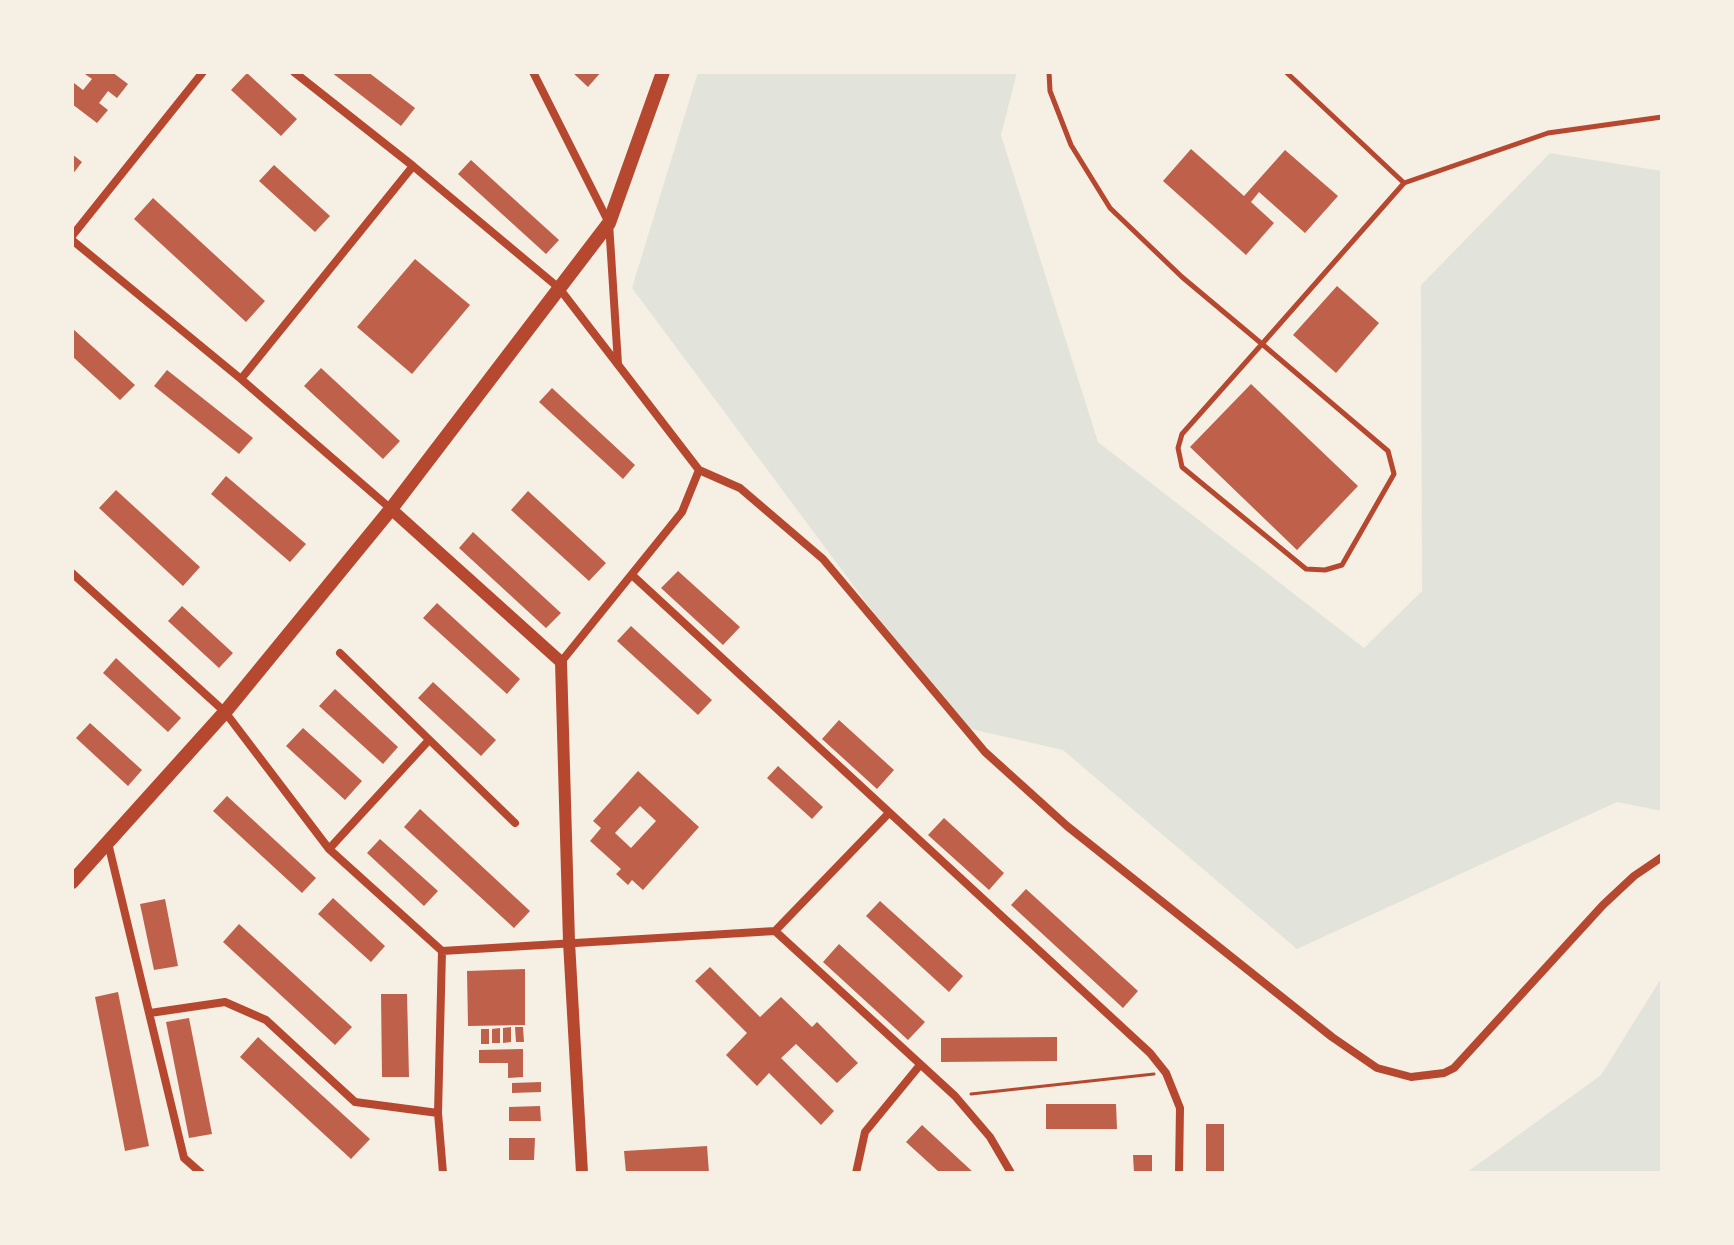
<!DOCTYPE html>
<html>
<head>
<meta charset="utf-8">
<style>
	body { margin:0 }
	#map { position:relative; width:1734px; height:1245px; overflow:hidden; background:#f6efe4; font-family:Lato,sans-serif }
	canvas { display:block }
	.frame { position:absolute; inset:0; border:74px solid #f6efe4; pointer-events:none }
</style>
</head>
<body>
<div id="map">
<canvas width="1734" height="1245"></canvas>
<div class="frame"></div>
</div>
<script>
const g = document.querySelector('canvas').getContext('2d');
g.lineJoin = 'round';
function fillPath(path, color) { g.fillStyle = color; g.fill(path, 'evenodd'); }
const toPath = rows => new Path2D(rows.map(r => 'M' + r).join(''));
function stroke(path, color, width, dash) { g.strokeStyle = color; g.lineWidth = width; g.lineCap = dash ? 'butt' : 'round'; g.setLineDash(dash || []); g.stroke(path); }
fillPath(toPath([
	[698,72,1017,72,1001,135,1098,442,1364,648,1422,591,1421,285,1550,153,1662,171,1662,811,1617,802,1297,949,1063,750,958,726,632,288],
	[1662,977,1662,1173,1466,1173,1601,1075]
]), '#e2e4dc');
fillPath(toPath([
	[82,72,112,72,128,84,117,98,108,91,99,103,108,110,97,123,72,104,74,83,83,90,92,79],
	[331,72,368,72,415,108,401,126],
	[572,72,601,72,588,87],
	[247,73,297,119,281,136,231,90],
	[1191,149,1244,196,1285,150,1338,196,1305,233,1259,192,1251,202,1274,223,1246,255,1163,181],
	[72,154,82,162,72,175],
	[471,160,559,240,546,254,458,174],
	[274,165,330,216,315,232,259,181],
	[153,198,265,301,246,322,134,219],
	[415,259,470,305,412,374,357,327],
	[1337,286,1379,323,1336,373,1293,335],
	[72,328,135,385,120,400,72,356],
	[321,368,400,441,383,459,304,386],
	[167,370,253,438,239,454,154,386],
	[1251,384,1358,486,1297,550,1190,447],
	[552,388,635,465,623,479,539,402],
	[226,476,306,544,290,562,211,494],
	[116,490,200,567,183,586,99,508],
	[528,491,606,563,589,581,511,510],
	[473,532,561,613,546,628,459,548],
	[678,571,740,627,723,645,661,588],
	[437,603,520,679,507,694,423,618],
	[182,606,233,653,219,668,168,621],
	[631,626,712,700,698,715,617,641],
	[116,658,181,718,168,732,103,673],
	[433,682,496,740,481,756,418,698],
	[335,689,398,747,383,764,319,706],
	[839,720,894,770,877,789,822,739],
	[90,723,142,770,128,786,76,738],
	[303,728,362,781,345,800,286,746],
	[778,766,823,807,812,819,767,778],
	[638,771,699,827,643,890,632,880,628,885,616,874,621,869,590,841,601,828,593,821],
	[640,806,656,821,631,848,615,833],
	[227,796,316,878,302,893,213,811],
	[420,809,530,911,514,928,404,827],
	[944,818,1004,873,989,890,928,835],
	[380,839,438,891,424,906,367,853],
	[1026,889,1138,991,1123,1008,1011,905],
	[333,898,385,946,371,962,318,914],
	[165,899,178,966,154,970,140,904],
	[880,901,963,976,949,992,866,916],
	[239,924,352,1027,335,1045,223,942],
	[839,944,925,1022,908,1040,823,962],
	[710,967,760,1017,781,997,812,1027,817,1022,858,1063,837,1083,796,1044,781,1058,834,1111,821,1125,769,1073,757,1086,726,1055,747,1033,695,981],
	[525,969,525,1025,468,1026,467,971],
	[118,992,149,1146,125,1151,95,997],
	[381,994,407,994,409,1077,382,1077],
	[189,1018,212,1134,189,1138,166,1022],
	[511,1027,511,1042,503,1043,503,1028],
	[515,1027,523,1027,524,1042,516,1042],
	[500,1028,500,1043,492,1043,492,1029],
	[481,1029,489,1029,489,1044,481,1044],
	[258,1037,370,1139,351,1159,240,1057],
	[1057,1037,1057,1061,941,1062,941,1038],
	[523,1049,523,1077,508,1078,508,1063,479,1063,479,1050],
	[541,1082,541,1092,512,1093,512,1083],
	[1046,1104,1116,1104,1117,1129,1046,1129],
	[540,1106,541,1121,509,1121,509,1107],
	[1206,1124,1224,1124,1224,1173,1206,1173],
	[922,1125,974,1173,940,1173,906,1142],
	[509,1138,535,1138,534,1160,509,1160],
	[707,1146,709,1173,626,1173,624,1151],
	[1133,1155,1152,1155,1152,1173,1134,1173]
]), '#bf614a');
stroke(toPath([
	[971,1094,1154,1074]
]), '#b5482f', 3);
stroke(toPath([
	[1049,72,1050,91,1071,145,1110,208,1182,277,1262,344,1388,451,1394,474,1342,565,1325,570,1306,569,1182,467,1178,448,1182,434,1262,344,1404,183,1548,133,1662,117],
	[1286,72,1404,183]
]), '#b5482f', 5);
stroke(toPath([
	[294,72,413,166,559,288,699,470,740,488,823,559,985,752,1067,826,1332,1037,1377,1068,1411,1077,1444,1073,1454,1068,1603,905,1634,876,1662,857],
	[533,72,609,223,618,364],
	[72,236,203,72],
	[72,240,241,379,391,509],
	[241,379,413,166],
	[72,573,225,712,329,849,442,951,775,931,955,1096,990,1137,1011,1173],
	[632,575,1150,1053,1166,1073,1180,1108,1179,1173],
	[340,653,515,823],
	[561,662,682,512,699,470],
	[108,843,184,1158,201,1173],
	[329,849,429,740],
	[775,931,888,814],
	[442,951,438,1113,443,1173],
	[150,1013,225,1002,266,1020,355,1102,438,1113],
	[856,1173,865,1132,920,1065]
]), '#b5482f', 8);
stroke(toPath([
	[391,509,561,662,569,942,582,1173]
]), '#b5482f', 12);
stroke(toPath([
	[72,882,225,712,391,509,609,223,663,72]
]), '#b5482f', 14);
</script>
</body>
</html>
